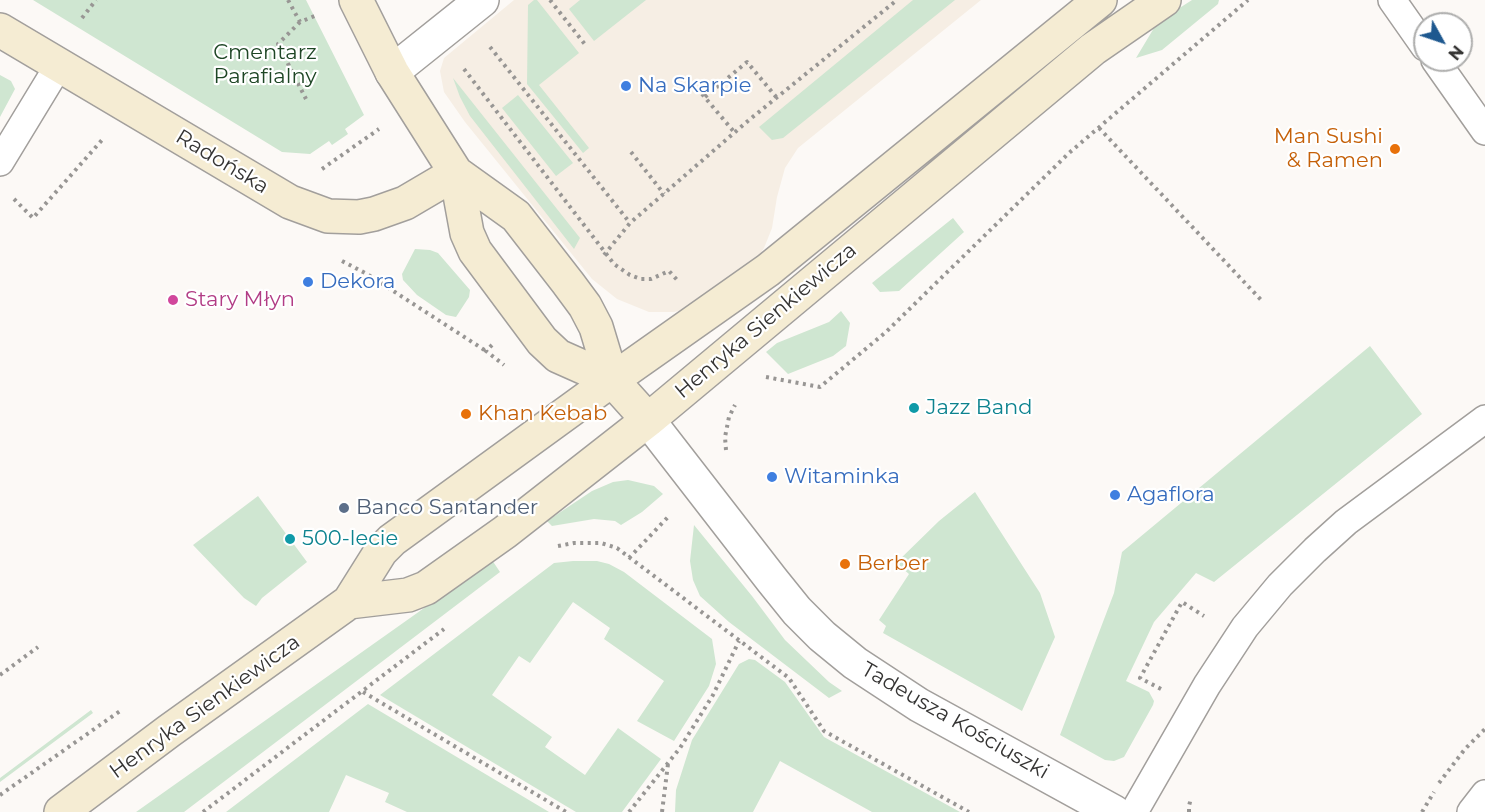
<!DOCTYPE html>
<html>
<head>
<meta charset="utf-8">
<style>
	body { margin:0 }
	#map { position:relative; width:1485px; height:812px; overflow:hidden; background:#fcf9f6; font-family:Montserrat,sans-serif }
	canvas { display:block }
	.north { position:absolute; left:1413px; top:12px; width:60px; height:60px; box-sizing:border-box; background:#fff; border:2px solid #aeaead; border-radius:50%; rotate:130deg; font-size:16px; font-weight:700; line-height:24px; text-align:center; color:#353433 }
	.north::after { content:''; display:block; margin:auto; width:21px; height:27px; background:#1e588f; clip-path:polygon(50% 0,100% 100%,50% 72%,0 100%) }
</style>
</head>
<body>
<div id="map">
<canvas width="1485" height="812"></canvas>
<div class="north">N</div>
</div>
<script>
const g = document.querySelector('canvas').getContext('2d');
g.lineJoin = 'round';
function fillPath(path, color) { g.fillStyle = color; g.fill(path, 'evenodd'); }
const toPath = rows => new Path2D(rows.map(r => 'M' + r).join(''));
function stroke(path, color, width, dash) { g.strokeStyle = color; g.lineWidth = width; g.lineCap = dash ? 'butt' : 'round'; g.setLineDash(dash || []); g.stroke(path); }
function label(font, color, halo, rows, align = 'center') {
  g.font = font + ' Montserrat,sans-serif'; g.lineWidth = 4.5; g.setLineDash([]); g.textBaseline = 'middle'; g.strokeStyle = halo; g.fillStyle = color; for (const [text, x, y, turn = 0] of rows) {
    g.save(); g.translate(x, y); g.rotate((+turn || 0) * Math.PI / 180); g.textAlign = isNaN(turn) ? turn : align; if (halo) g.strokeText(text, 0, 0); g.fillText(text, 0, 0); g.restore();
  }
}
fillPath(toPath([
	[514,0,981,0,798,148,785,168,777,197,772,228,764,248,752,266,703,305,674,312,649,312,617,299,592,279,465,122,444,92,440,71,444,58]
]), '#f6eee4');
fillPath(toPath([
	[33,0,306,0,364,115,345,129,348,134,332,145,329,141,310,154,282,152],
	[534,0,537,0,579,53,539,85,589,148,583,153,527,84,528,5],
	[580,0,646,0,594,41,569,9],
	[913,0,955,0,783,138,772,140,759,127],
	[1192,0,1219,0,1218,4,1162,50,1136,58,1154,28,1164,18],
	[0,75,11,81,15,89,0,117],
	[453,78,580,238,574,249,470,116,460,97],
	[518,95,573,163,556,176,502,108],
	[953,218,964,232,899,291,880,292,872,283],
	[415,249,430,250,438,253,470,290,469,297,456,317,446,315,417,295,403,280,402,274],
	[841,311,850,323,846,346,833,356,788,374,766,352,777,343,829,322],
	[1370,346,1422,414,1214,582,1196,573,1154,622,1126,681,1149,692,1154,701,1153,705,1124,757,1114,761,1105,760,1060,735,1114,593,1122,552],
	[628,480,654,486,663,494,642,512,621,525,615,521,594,519,552,526,547,521,592,491,613,482],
	[975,492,1040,593,1055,637,1022,711,883,633,886,626,879,620,909,574,896,563,939,521],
	[258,496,307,562,262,598,256,606,244,598,193,545],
	[694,525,752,596,785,640,829,682,842,691,829,698,729,622,700,596,693,580,690,561],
	[492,560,500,572,184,812,136,812],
	[573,561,597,561,609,564,624,572,712,639,716,664,709,686,674,741,637,721,664,681,604,639,610,628,573,602,530,663,519,656,492,695,552,737,545,747,585,775,618,728,661,759,622,812,576,812,380,695,554,563],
	[749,659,755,660,785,682,824,737,960,812,872,812,780,761,753,812,675,812,676,790,692,740,739,664],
	[368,704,549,812,407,812,385,802,389,793,346,775,329,812,226,812],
	[91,710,93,713,0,782,0,778]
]), '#cfe6d1');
const lane = toPath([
	[1392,0,1425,47],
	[1435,60,1485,131],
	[0,162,59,65],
	[1134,812,1207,685,1245,627,1280,585,1315,550,1346,522,1485,419],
	[1471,812,1485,794]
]);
const street = toPath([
	[392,72,482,0],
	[648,420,772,580,797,611,822,636,855,663,919,705,1114,812]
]);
const secondary = toPath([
	[356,0,392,72,456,173,467,233,475,251,542,341,558,356,612,380,648,420],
	[0,30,290,202,328,216,359,217,374,214,405,203,456,173],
	[456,173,516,216,568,283,585,306,596,327,612,380],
	[349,602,408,595,426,588,505,532,648,420,1093,49,1164,0],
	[61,812,169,731,349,602,381,551,392,540,612,380,768,270,1100,0]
]);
stroke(lane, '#a29f9c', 30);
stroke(street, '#a29f9c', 36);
stroke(secondary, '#a29f9c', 36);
stroke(toPath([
	[288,0,300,22,317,15],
	[550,0,587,47],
	[82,18,96,0],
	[300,22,278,44,306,99],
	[490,47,630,223],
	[464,69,614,264,630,275,641,279,651,279,669,271,679,282],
	[702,94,735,133],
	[705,97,747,62,777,98],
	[1099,128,1263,302],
	[631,152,664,194],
	[322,169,379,129],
	[14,199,33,218,102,140],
	[604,255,630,223,749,120,897,0],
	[342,261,367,274,486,351],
	[492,345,486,351,504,365],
	[766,377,820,387,886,332,1069,153,1248,0],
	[726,450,725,437,729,417,735,405],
	[558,546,574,543,601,543,617,548,789,678,824,731,969,812],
	[629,558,668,517],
	[0,675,38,647],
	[1161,689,1140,678,1182,602,1204,616],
	[363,692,566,812],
	[1439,783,1465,749,1485,729],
	[0,795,120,711],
	[203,812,444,629],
	[629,812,680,748,713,695,739,641],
	[662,812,668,764],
	[1189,812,1189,806,1191,798],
	[1422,812,1434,792]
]), '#989694', 4, [3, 4.5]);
stroke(lane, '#fff', 27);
stroke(street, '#fff', 33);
stroke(secondary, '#f5ecd3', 33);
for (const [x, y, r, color] of [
	[626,86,6,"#3f7fe0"],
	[1395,149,6,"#e8710a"],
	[308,282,6,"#3f7fe0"],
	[173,300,6,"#d1479c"],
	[914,408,6,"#0f9aa8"],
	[466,414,6,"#e8710a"],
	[772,477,6,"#3f7fe0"],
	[1115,495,6,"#3f7fe0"],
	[344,508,6,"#5c6f8a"],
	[290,539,6,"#0f9aa8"],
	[845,564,6,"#e8710a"]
]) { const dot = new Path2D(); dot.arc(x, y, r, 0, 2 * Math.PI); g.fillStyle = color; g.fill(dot); stroke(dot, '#fff', 2); }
label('21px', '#1e4625', '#fff', [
	["Cmentarz",265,53],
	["Parafialny",265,77]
]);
label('21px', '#366cbe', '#fff', [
	["Na Skarpie",638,86],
	["Dekora",320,282],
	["Witaminka",784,477],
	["Agaflora",1127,495]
], 'left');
label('21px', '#c56008', '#fff', [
	["Man Sushi",1383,137,"right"],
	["& Ramen",1383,161,"right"],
	["Khan Kebab",478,414],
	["Berber",857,564]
], 'left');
label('21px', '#353433', '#fff', [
	["Radońska",222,162,31],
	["Henryka Sienkiewicza",766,321,-40],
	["Henryka Sienkiewicza",205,707,-36],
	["Tadeusza Kościuszki",955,721,30]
]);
label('21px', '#b23c85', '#fff', [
	["Stary Młyn",185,300]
], 'left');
label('21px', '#0d838f', '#fff', [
	["Jazz Band",926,408],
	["500-lecie",302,539]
], 'left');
label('21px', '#4e5e75', '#fff', [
	["Banco Santander",356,508]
], 'left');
</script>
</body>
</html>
